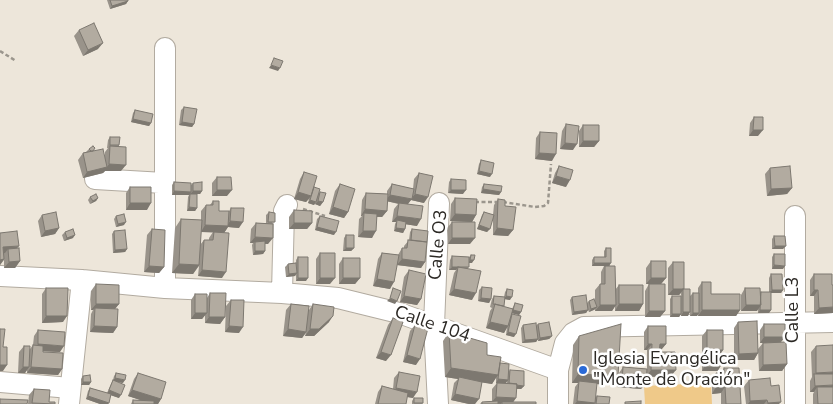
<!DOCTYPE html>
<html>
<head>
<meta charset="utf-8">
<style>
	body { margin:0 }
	canvas { display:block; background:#ede6da }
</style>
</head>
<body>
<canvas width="833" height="404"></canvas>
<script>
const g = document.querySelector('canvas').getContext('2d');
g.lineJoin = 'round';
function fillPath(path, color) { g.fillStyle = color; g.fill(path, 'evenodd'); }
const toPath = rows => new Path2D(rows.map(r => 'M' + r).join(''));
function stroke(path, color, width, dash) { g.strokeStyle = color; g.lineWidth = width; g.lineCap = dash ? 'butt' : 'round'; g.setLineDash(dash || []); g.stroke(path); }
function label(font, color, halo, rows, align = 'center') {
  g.font = font + ' "Nunito Sans",sans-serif'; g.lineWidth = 5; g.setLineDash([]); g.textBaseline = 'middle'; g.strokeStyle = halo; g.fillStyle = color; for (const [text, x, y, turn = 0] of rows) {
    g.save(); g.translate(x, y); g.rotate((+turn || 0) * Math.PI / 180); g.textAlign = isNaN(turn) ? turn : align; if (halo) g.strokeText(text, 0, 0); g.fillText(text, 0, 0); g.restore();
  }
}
fillPath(toPath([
	[711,383,712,404,645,404,644,386]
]), '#efc989');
const minor = toPath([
	[165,48,165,288],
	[95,179,164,183],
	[795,216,795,404],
	[0,276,82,280,165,288,282,293,338,298,399,313,558,370,565,343,573,333,584,327,833,322],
	[282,293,284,211,287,205],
	[558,370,558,404],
	[0,382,70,388],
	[69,404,82,280],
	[438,404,434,325,439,203]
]);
stroke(minor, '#b2aba0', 22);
stroke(toPath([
	[0,51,16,61],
	[475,202,497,202],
	[503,202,535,207,544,206,548,203,551,164],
	[303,209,325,216]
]), '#9b968d', 2.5, [4, 2.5]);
stroke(minor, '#fff', 20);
fillPath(toPath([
	[107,0,128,0,126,4,110,9],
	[79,30,98,49,83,56,74,36],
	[184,107,194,124,192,127,179,125,181,110],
	[135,110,151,123,149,126,131,122,133,113],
	[754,117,758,136,749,136,750,123],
	[566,124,573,150,560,149,562,131],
	[583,125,599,141,594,147,579,147,579,131],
	[540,132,552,161,535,159,536,138],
	[110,137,119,145,119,146,121,171,105,171,103,173,83,178,78,160,83,153,86,152,89,149,105,158,105,152,108,148,107,148,108,140],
	[481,160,490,177,477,174,479,164],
	[559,166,566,187,552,183,555,173],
	[770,168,792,188,787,194,767,196,765,174],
	[304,172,318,194,320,192,323,202,320,206,315,204,316,201,314,205,308,203,309,199,306,202,294,199,300,179],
	[419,173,424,203,411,200,408,204,417,226,406,224,405,229,403,233,394,231,395,224,396,222,392,222,394,209,398,204,387,201,387,211,382,217,377,217,372,238,358,237,359,219,362,216,361,216,362,200,366,193,387,194,387,191,392,184,413,189,414,179],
	[217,177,227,196,212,196,212,183],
	[451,179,463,194,448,193,449,182],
	[174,182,191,185,193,183,202,191,200,194,197,194,197,208,195,211,187,211,188,197,190,193,189,195,172,195,172,185],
	[340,184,348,212,344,218,329,214,335,191],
	[484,184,501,192,499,195,481,193,482,187],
	[130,187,147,210,126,210,126,193],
	[90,197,98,198,96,201,90,204,88,200],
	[455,198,476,215,472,222,450,221,451,204],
	[498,199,505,206,513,230,508,236,493,235,493,218,487,232,477,229,482,215,484,212,493,215,494,205],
	[213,201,219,211,229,211,231,208,239,228,228,227,224,233,222,278,198,276,199,266,193,274,172,273,175,228,181,219,201,220,201,211,206,205,210,205],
	[201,232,213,232,209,238,209,240,204,240,200,245],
	[294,210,312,223,307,229,289,229,289,217],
	[269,212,273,224,268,244,265,244,265,251,263,254,253,255,252,245,253,243,250,243,251,229,256,223,266,223,266,215],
	[42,215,59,228,55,234,41,237,38,221],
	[116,216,124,225,116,227,114,219],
	[320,216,334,235,315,230,317,219],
	[452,222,470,244,448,244,447,228],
	[152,229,164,267,159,273,144,272,147,235],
	[412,229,425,262,421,268,397,265,390,289,373,286,378,259,382,253,398,255,402,248,404,248,404,246,409,240,410,232],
	[114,231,127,249,125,252,113,253,112,234],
	[65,232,73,238,64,241,62,235],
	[0,233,17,248,20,261,15,268,4,268,4,260,0,265],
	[346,235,354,248,351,251,343,251,344,238],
	[774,236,783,249,772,249,772,239],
	[606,248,615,290,619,285,643,304,639,311,615,311,615,306,612,311,595,311,595,309,589,312,588,310,586,313,572,315,570,300,572,297,587,303,589,301,595,302,595,290,600,284,601,284,601,272,604,266,592,266,592,260,594,257,604,257,604,251],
	[320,253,330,284,316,284,316,259],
	[774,254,783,269,772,269,772,257],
	[471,255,472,263,469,263,468,269,472,300,449,295,454,273,456,270,449,270,450,260,452,256,469,257],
	[298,257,306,281,296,281,296,274,295,276,286,277,285,267,288,264,296,263,296,260],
	[343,258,360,278,355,284,339,284,339,264],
	[651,261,666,278,661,284,646,284,646,268],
	[673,262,684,289,688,316,681,316,681,314,679,317,670,317,670,299,672,296,681,296,681,293,679,295,668,295,668,268],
	[409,270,421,299,417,305,400,302,404,277],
	[771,274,783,290,781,293,771,293,771,310,769,313,758,313,758,308,757,311,741,311,741,295,745,288,761,292,769,292,769,278],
	[814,274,833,313,814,314,814,296,810,296,810,280],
	[702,282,711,294,740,310,736,316,698,316,698,314,697,316,690,316,690,296,693,293,698,293,698,288],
	[96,284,119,304,115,309,117,327,113,333,90,332,91,314,93,310,91,310,91,291],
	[649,284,665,311,660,317,645,317,645,291],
	[482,287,491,299,489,303,478,301,479,290],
	[46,288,63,322,42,323,42,294],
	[507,289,510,300,505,299,503,307,512,309,515,303,521,312,519,315,512,313,511,315,512,314,514,337,506,335,507,327,504,333,486,328,490,311,492,308,490,307,492,299,494,296,504,297,505,292],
	[210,293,225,317,220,324,205,323,205,315,202,319,191,319,191,300,195,294,207,298],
	[231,300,239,333,225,332,226,306],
	[291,304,309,310,313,304,329,322,314,336,305,336,306,333,302,338,283,336,286,310],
	[393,318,386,361,376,358,388,325],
	[738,322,758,353,754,360,734,360,734,328],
	[538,324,552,336,549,339,538,341,538,339,536,342,522,343,521,328,523,325,536,326],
	[764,324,785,337,781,342,787,364,782,371,759,371,758,349,763,343,760,343,760,330],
	[415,325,416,365,403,362,410,331],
	[648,326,666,344,661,350,659,350,659,352,671,376,646,377,641,389,617,387,619,373,623,367,647,369,647,350,644,350,644,332],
	[38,330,60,352,43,351,43,352,62,369,58,375,27,373,27,370,25,373,18,373,19,352,24,346,30,349,33,345,34,336],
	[707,330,723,350,719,356,702,356,702,336],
	[449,332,500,363,508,373,510,370,524,386,521,389,516,389,513,402,536,404,480,404,482,402,492,401,492,389,497,383,507,383,507,380,506,383,496,383,496,377,492,384,482,382,475,404,469,404,451,400,454,383,458,379,445,377,443,341],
	[579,336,612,385,596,384,595,398,597,396,609,404,573,404,575,387,578,383,572,383,573,345],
	[816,346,833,404,813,404,813,394,814,392,810,392,810,381,812,377,811,352],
	[704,359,718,371,702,371,702,362],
	[724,368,741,404,721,404,721,393,712,394,712,379,716,373,721,373],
	[399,372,413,398,407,397,406,404,375,404,378,392,382,386,393,389,394,378],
	[116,373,123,383,117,382,119,398,111,395,108,404,100,404,86,399,88,391,90,388,107,393,111,384,113,380,114,376],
	[138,373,161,399,158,404,131,404,133,400,141,400,128,396,134,379],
	[83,376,91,382,89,385,81,385,81,379],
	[749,380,771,386,779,404,746,404,744,386],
	[34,389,49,402,55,404,28,404,29,395],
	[414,398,423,403,422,404,412,404,412,401]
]), '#99938a');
fillPath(toPath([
	[128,1,126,4,110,9,112,6],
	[103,43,98,49,83,56,88,50],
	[271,65,280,68,278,71,269,68],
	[133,119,151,123,149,126,131,122],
	[182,122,194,124,192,127,179,125],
	[753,130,763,130,758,136,749,136],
	[583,141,599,141,594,147,579,147],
	[565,143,577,144,573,150,560,149],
	[539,153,556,154,552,161,535,159],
	[109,164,126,165,121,171,105,171,103,173,83,178,87,172,107,167],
	[479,171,492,174,490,177,477,174],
	[556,176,570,180,566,187,552,183],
	[792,188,787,194,767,196,771,189],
	[483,189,501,192,499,195,481,193],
	[217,190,232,190,227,196,212,196],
	[451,190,466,190,463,194,448,193],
	[174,191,191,192,189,195,172,195],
	[193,191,202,191,200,194,190,194],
	[298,192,311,196,306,202,294,199],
	[415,194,428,197,424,203,411,200,407,205,385,201,390,195,411,199],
	[98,198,96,201,90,204,93,201],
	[310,200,316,202,314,205,308,203],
	[318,201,323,202,320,206,315,204],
	[130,203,151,203,147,210,126,210],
	[189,207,197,208,195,211,187,211],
	[333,207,348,212,344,218,329,214],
	[365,209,387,211,382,217,364,216,364,213,362,216,361,216],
	[455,214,476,215,472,222,450,221],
	[397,216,421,219,417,226,397,223,397,220,396,222,392,222],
	[230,221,243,222,239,228,228,227,224,233,201,232,205,225,227,226],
	[126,222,124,225,116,227,118,224],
	[294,223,312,223,307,229,289,229],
	[479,225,490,229,487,232,477,229],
	[317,227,336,232,334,235,315,230],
	[59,228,55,234,41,237,45,231],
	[396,228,405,229,403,233,394,231],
	[497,228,513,230,508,236,493,235],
	[363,231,376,231,372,238,358,237],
	[75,235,73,238,64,241,67,238],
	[255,237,273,238,268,244,255,243,255,242,253,243,250,243],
	[452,238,475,238,470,244,448,244],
	[19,246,14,252,8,249,5,253,0,254,3,247],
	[775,246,786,246,783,249,772,249],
	[346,248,354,248,351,251,343,251],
	[127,249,125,252,113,253,115,250],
	[255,251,265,251,263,254,253,255],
	[4,259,0,265,0,260],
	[402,259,425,262,421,268,397,265],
	[470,260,474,260,472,263,468,263],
	[20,261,15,268,4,268,9,262],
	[594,263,611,263,609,266,592,266],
	[179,264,199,265,193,274,172,273],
	[774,265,785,266,783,269,772,269],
	[149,266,164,267,159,273,144,272],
	[452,267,458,267,456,270,449,270],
	[202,270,226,272,222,278,198,276],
	[297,273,295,276,286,277,289,274],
	[298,278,308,278,306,281,296,281],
	[320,278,335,278,330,284,316,284],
	[343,278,360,278,355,284,339,284],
	[651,278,666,278,661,284,646,284],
	[377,279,394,282,390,289,373,286],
	[454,289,476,293,472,300,449,295],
	[673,289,684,289,679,295,668,295],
	[772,290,783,290,781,293,769,293],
	[814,290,818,290,814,296,810,296],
	[404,296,421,299,417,305,400,302],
	[506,296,512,297,510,300,504,299],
	[390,298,397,301,395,304,387,301],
	[481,298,491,299,489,303,478,301],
	[96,304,119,304,114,310,95,308,93,310,91,310],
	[619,304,643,304,639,311,615,311],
	[600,305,616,305,612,311,595,311],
	[746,305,761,305,757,311,741,311],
	[597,307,594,310,589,312,591,309],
	[833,307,833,313,814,314,819,308],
	[513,310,521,312,519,315,511,313],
	[588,310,586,313,572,315,574,312],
	[702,310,740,310,736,316,698,316],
	[760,310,771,310,769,313,758,313],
	[649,311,665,311,660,317,645,317],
	[683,312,690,312,688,316,681,316],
	[195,313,207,313,202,319,191,319],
	[693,313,699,313,697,316,690,316],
	[672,314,681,314,679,317,670,317],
	[46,316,67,316,63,322,42,323],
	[333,316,329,322,314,336,305,336,310,329],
	[209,317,225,317,220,324,205,323],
	[490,322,508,326,504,333,486,328],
	[94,326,117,327,113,333,90,332],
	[229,326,243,327,239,333,225,332],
	[288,329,306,332,302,338,283,336],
	[508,332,516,334,514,337,506,335],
	[552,336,549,339,538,341,540,338],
	[764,337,785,337,780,343,760,343],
	[538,339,536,342,522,343,525,340],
	[38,344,64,346,60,352,33,351],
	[648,344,652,344,647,350,644,350],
	[660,344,666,344,661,350,656,350],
	[707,350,723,350,719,356,702,356],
	[381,352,391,355,386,361,376,358],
	[758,353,754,360,734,360,739,354],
	[407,355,420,359,416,365,403,362],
	[787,364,782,371,759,371,763,365],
	[0,365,7,365,3,371,0,371],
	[23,367,29,367,25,373,18,373],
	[31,367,62,369,58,375,27,373],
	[704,367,720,367,718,371,702,371],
	[451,368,498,375,492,384,458,379,459,377,458,379,445,377],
	[651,370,676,370,671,376,646,377],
	[833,372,833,378,814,376,816,373],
	[578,374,618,376,612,385,579,383,579,381,578,383,572,383],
	[115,378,125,380,123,383,113,381],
	[498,379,508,380,506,383,496,383],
	[622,381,646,383,641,389,617,387],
	[83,382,91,382,89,385,81,385],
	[509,385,524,386,521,389,507,388],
	[833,385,833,392,817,387,814,392,810,392,815,386],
	[716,387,725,387,721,393,712,394],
	[396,388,417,392,413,398,392,394],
	[109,390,121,395,119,398,107,394],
	[132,390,161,399,158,404,152,404,128,396],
	[455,394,479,399,475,404,469,404,451,400],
	[88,396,109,403,108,404,100,404,86,399],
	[496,397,516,398,512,404,502,402,501,404,491,403],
	[767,400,764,404,748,404,750,401],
	[577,401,595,403,594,404,575,404],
	[781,402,779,404,767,404,768,403]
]), '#7d7870');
const building = toPath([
	[110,0,128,0,128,1,112,6,110,0],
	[94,23,103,43,88,50,79,30,94,23],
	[274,58,283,61,280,68,271,65,274,58],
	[184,107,197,109,194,124,182,122,184,107],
	[135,110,153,114,151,123,133,119,135,110],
	[754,117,763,117,763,130,753,130,754,117],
	[566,124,579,126,577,144,565,143,566,124],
	[583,125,599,125,599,141,583,141,583,125],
	[540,132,557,133,556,154,539,153,540,132],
	[110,137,120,137,119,145,110,145,110,137],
	[93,146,95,148,93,151,91,151,89,149,93,146],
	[110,146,126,147,126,165,109,164,110,146],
	[103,149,107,167,87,172,83,153,103,149],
	[481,160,494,163,492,174,479,171,481,160],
	[559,166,573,170,570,180,556,176,559,166],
	[790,166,792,188,771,189,770,168,790,166],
	[304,172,317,176,311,196,298,192,304,172],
	[419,173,433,176,428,197,415,194,419,173],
	[217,177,231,177,232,190,217,190,217,177],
	[451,179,466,180,466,190,451,190,451,179],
	[174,182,191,183,191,192,174,191,174,182],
	[202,182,202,191,193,191,193,183,202,182],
	[340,184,355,189,348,212,333,207,340,184],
	[392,184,414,189,412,199,390,195,392,184],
	[484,184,502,186,501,192,483,189,484,184],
	[130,187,151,187,151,203,130,203,130,187],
	[314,187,320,189,316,202,310,200,314,187],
	[320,192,326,193,323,202,318,201,320,192],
	[366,193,388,194,387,211,365,209,366,193],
	[96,194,98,198,93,201,90,197,96,194],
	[190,194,197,194,197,208,189,207,190,194],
	[455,198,477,199,476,215,455,214,455,198],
	[498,199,505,200,505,206,516,207,513,230,497,228,498,199],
	[213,201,219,201,219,211,229,211,228,226,205,225,206,205,213,205,213,201],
	[399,203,423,206,421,219,397,216,399,203],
	[231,208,244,208,243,222,230,221,231,208],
	[294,210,312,211,312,223,294,223,294,210],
	[56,212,59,228,45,231,42,215,56,212],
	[269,212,275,213,275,222,268,222,269,212],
	[484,212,494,215,490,229,479,225,484,212],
	[364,213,377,214,376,231,363,231,364,213],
	[124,214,126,222,118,224,116,216,124,214],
	[320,216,339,221,336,232,317,227,320,216],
	[181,219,202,220,199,265,179,264,181,219],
	[397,220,406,222,405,229,396,228,397,220],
	[452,222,475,222,475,238,452,238,452,222],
	[256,223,273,224,273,238,255,237,256,223],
	[73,229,75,235,67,238,65,232,73,229],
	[152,229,165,230,164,267,149,266,152,229],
	[412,229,428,231,427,242,411,240,412,229],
	[125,230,127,249,115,250,114,231,125,230],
	[17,231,19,246,3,247,4,259,0,260,0,233,17,231],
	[214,232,229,233,226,272,202,270,204,240,213,240,214,232],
	[346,235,354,235,354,248,346,248,346,235],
	[774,236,785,236,786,246,775,246,774,236],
	[408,240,427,242,425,262,402,259,402,248,407,248,408,240],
	[265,241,265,251,255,251,255,242,265,241],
	[19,248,20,261,9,262,8,249,19,248],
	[606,248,611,248,611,263,594,263,594,257,606,257,606,248],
	[320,253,335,253,335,278,320,278,320,253],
	[382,253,399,255,394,282,377,279,382,253],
	[774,254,785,254,785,266,774,265,774,254],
	[471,255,475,255,474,260,470,260,471,255],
	[452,256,469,257,469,267,452,267,452,256],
	[298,257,308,257,308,278,298,278,298,257],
	[343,258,360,258,360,278,343,278,343,258],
	[651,261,666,261,666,278,651,278,651,261],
	[673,262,684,262,684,289,673,289,673,262],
	[296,263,297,273,289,274,288,264,296,263],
	[605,266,615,266,616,305,600,305,600,284,605,284,605,266],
	[458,267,481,271,476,293,454,289,458,267],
	[409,270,426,274,421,299,404,296,409,270],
	[771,274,782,274,783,290,772,290,771,274],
	[814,274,832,274,832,285,833,285,833,307,819,308,818,290,814,290,814,274],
	[702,282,711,282,711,294,740,294,740,310,702,310,702,282],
	[96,284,119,285,119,304,96,304,96,284],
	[649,284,665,284,665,311,649,311,649,284],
	[619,285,643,285,643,304,619,304,619,285],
	[482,287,492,288,491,299,481,298,482,287],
	[46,288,68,288,67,316,46,316,46,288],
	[393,288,401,291,397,301,390,298,393,288],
	[745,288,760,288,761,305,746,305,745,288],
	[507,289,513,290,512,297,506,296,507,289],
	[683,289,690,289,690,312,683,312,683,289],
	[761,292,771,292,771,310,760,310,761,292],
	[210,293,226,293,225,317,209,317,210,293],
	[693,293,699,293,699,313,693,313,693,293],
	[195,294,207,294,207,313,195,313,195,294],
	[586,295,588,310,574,312,572,297,586,295],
	[494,296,505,297,504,306,493,304,494,296],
	[672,296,681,296,681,314,672,314,672,296],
	[594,299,597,307,591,309,589,301,594,299],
	[231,300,244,300,243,327,229,326,231,300],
	[515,303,523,305,521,312,513,310,515,303],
	[291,304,309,306,306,332,288,329,291,304],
	[313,304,334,307,333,316,319,329,310,329,313,304],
	[495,304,513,309,508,326,490,322,495,304],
	[95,308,118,309,117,327,94,326,95,308],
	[512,314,521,316,516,334,508,332,512,314],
	[393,318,403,322,391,355,381,352,393,318],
	[757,321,758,353,739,354,738,322,757,321],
	[549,322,552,336,540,338,538,324,549,322],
	[536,323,538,339,525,340,523,325,536,323],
	[621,324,618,376,578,374,579,336,621,324],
	[764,324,785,324,785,337,764,337,764,324],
	[415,325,428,328,420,359,407,355,415,325],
	[648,326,666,326,666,344,660,344,659,352,675,352,676,370,651,370,652,344,648,344,648,326],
	[0,329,5,329,3,347,7,347,7,365,0,365,0,329],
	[38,330,65,332,64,346,38,344,38,330],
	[707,330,723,330,723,350,707,350,707,330],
	[449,332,487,343,487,355,501,357,498,375,451,368,449,332],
	[786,342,787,364,763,365,763,343,786,342],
	[33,345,43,346,43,352,63,353,62,369,31,367,33,345],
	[833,345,833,372,816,373,816,346,833,345],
	[24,346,30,346,29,367,23,367,24,346],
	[704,359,720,359,720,367,704,367,704,359],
	[500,363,509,364,508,380,498,379,500,363],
	[623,367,647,369,646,383,622,381,623,367],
	[724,368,739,368,741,404,726,404,725,387,716,387,716,373,724,373,724,368],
	[510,370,524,371,524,386,516,385,517,384,509,383,510,370],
	[399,372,420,376,417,392,396,388,399,372],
	[116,373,126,375,125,380,115,378,116,373],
	[138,373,166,382,161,399,132,390,138,373],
	[814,374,833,374,833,385,815,386,814,374],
	[90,375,91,382,83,382,83,376,90,375],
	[459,377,482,382,479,399,455,394,459,377],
	[770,378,771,386,779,385,781,402,768,403,767,400,750,401,749,380,770,378],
	[113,380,125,385,121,395,109,390,113,380],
	[579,381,597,383,595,403,577,401,579,381],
	[497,383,517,384,516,398,496,397,497,383],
	[382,386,408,393,406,404,378,404,382,386],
	[817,387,833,387,833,404,818,404,817,387],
	[90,388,111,394,109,403,88,396,90,388],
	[34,389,50,390,49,402,55,402,55,404,32,403,34,389],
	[597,396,610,397,609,404,596,404,597,396],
	[414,398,423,398,423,403,414,403,414,398],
	[0,399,28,400,27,404,0,404,0,399],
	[133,400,154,401,154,404,133,404,133,400],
	[498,401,498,404,482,404,482,402,498,401],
	[641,401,641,404,625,404,625,402,641,401],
	[502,402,536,402,536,404,502,404,502,402]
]);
fillPath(building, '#b2aba0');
stroke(building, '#7d7870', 1);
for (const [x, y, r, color] of [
	[583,370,5,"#2a6ad7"]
]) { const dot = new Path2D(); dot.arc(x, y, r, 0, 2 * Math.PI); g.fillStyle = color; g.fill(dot); stroke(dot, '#fff', 2); }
label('18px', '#2c2925', '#fff', [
	["Calle O3",439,245,-85],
	["Calle L3",794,310,-90],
	["Calle 104",432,325,19]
]);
label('18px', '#2c2925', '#fff', [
	["Iglesia Evangélica",593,360],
	["\"Monte de Oración\"",593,381]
], 'left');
</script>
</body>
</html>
